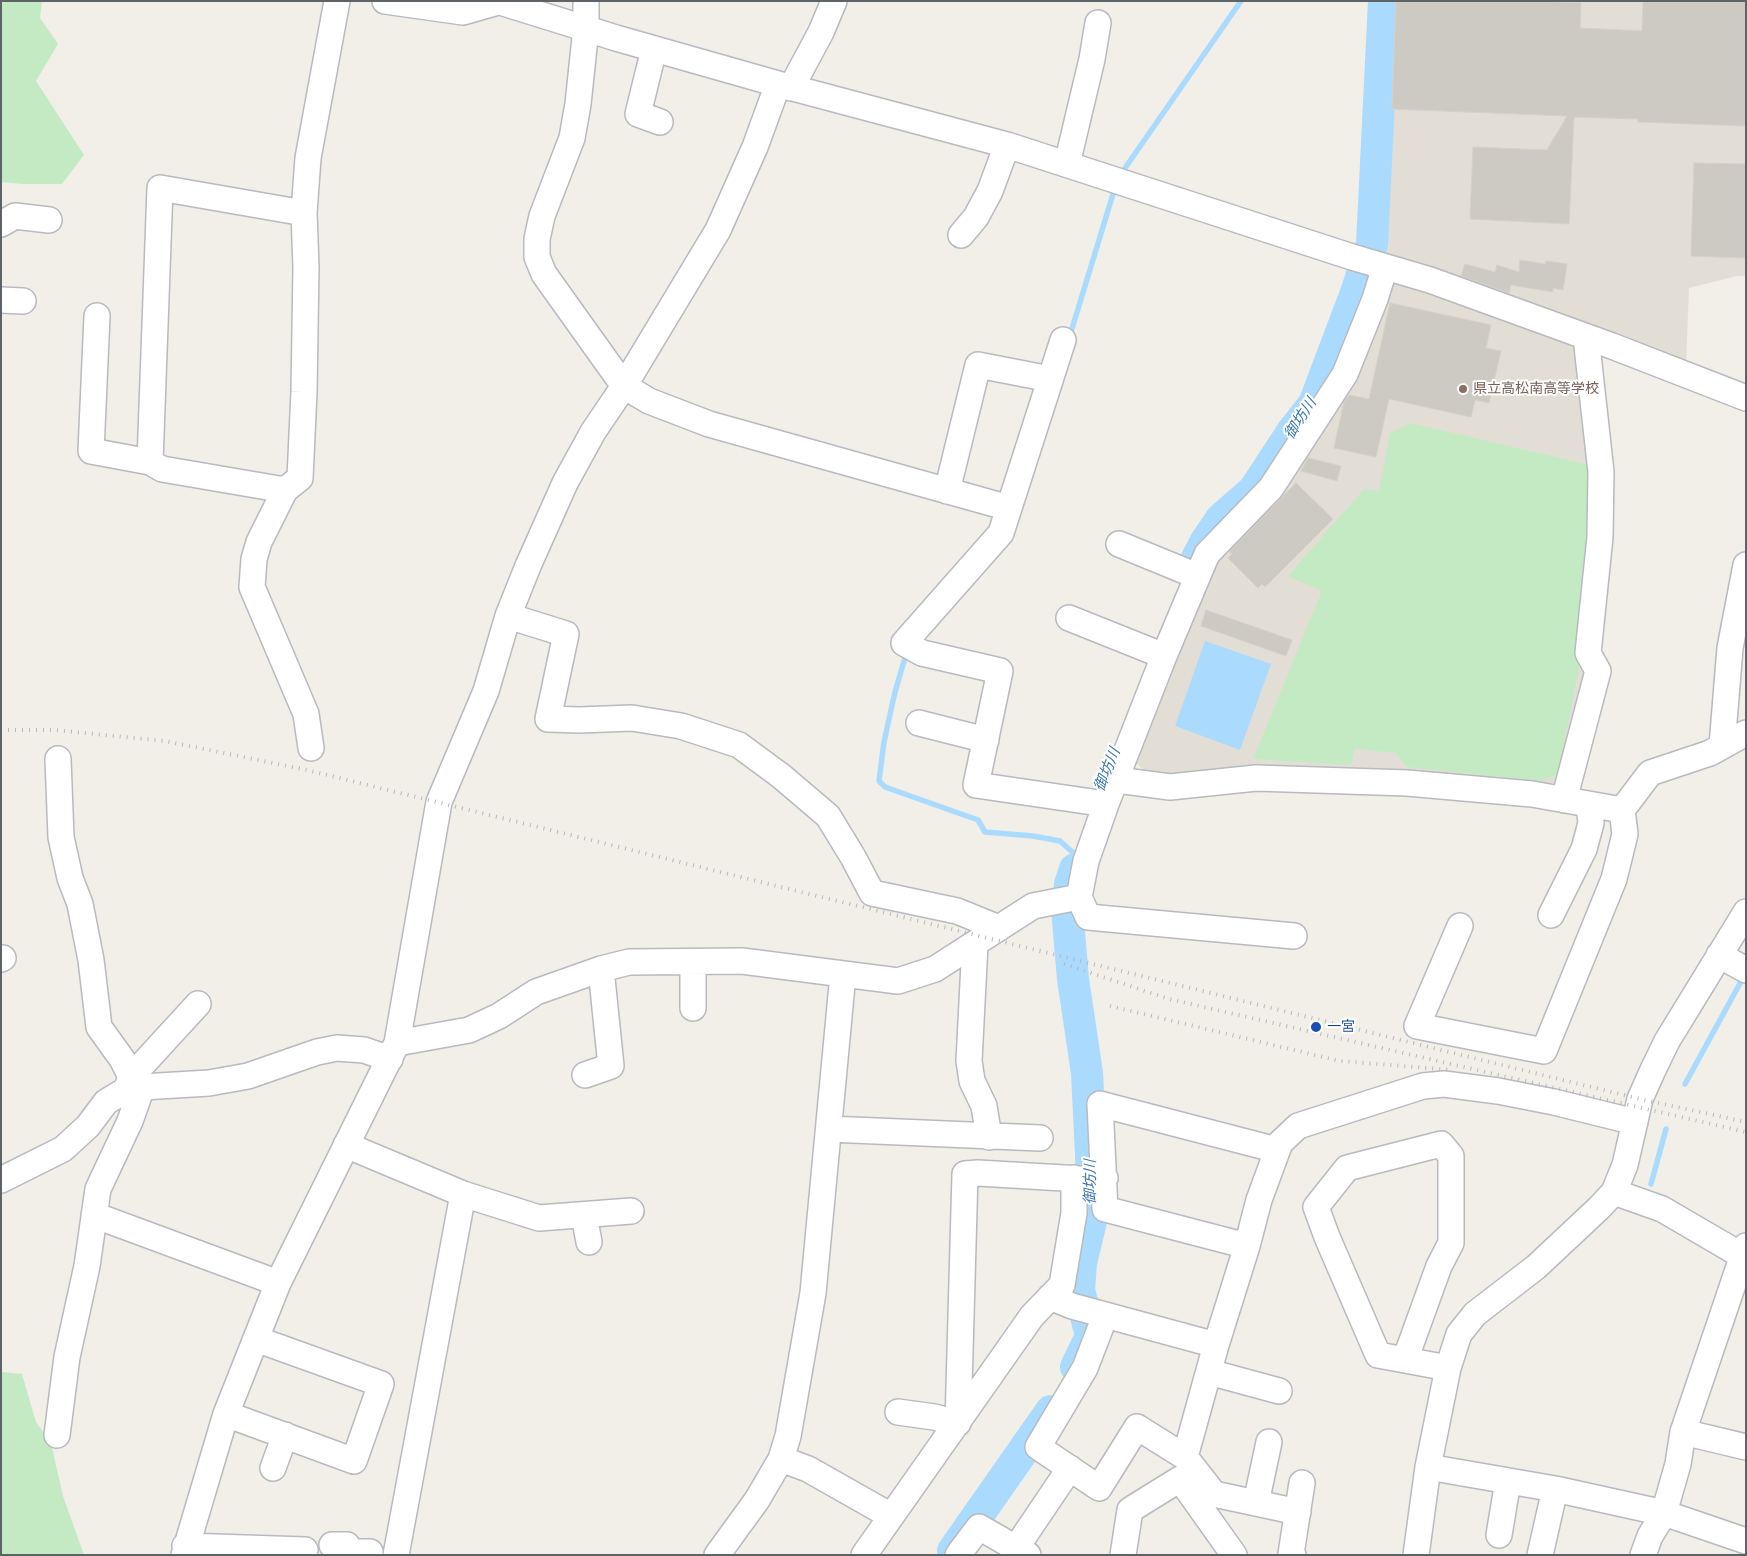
<!DOCTYPE html>
<html>
<head>
<meta charset="utf-8">
<style>
	body { margin:0 }
	#map { position:relative; width:1747px; height:1556px; overflow:hidden; background:#f1efe7; font-family:"Roboto Condensed",sans-serif }
	canvas { display:block }
	.frame { position:absolute; inset:0; border:2px solid #5e6368; pointer-events:none }
</style>
</head>
<body>
<div id="map">
<canvas width="1747" height="1556"></canvas>
<div class="frame"></div>
</div>
<script>
const g = document.querySelector('canvas').getContext('2d');
g.lineJoin = 'round';
function fillPath(path, color) { g.fillStyle = color; g.fill(path, 'evenodd'); }
const toPath = rows => new Path2D(rows.map(r => 'M' + r).join(''));
function stroke(path, color, width, dash) { g.strokeStyle = color; g.lineWidth = width; g.lineCap = dash ? 'butt' : 'round'; g.setLineDash(dash || []); g.stroke(path); }
function label(font, color, halo, rows, align = 'center') {
  g.font = font + ' "Roboto Condensed","Noto Sans JP",sans-serif'; g.lineWidth = 4; g.setLineDash([]); g.textBaseline = 'middle'; g.strokeStyle = halo; g.fillStyle = color; for (const [text, x, y, turn = 0] of rows) {
    g.save(); g.translate(x, y); g.rotate((+turn || 0) * Math.PI / 180); g.textAlign = isNaN(turn) ? turn : align; if (halo) g.strokeText(text, 0, 0); g.fillText(text, 0, 0); g.restore();
  }
}
fillPath(toPath([
	[1388,1,1746,1,1746,276,1737,276,1689,288,1686,365,1578,327,1593,439,1585,648,1586,688,1563,778,1545,787,1269,766,1199,775,1150,777,1136,762,1210,557,1349,378,1383,258]
]), '#e2ded5');
fillPath(toPath([
	[1,1,42,1,40,18,58,44,36,81,84,155,62,184,23,184,1,182],
	[1410,423,1590,465,1590,542,1576,659,1580,662,1558,774,1541,781,1407,767,1396,753,1355,749,1351,765,1253,759,1322,591,1288,576,1364,489,1379,491,1390,433],
	[1,1372,22,1374,36,1422,51,1443,63,1496,84,1555,1,1555]
]), '#c4eac3');
fillPath(toPath([
	[1205,641,1271,664,1240,750,1175,726]
]), '#aadbff');
stroke(toPath([
	[1123,171,1241,1],
	[1071,332,1113,194],
	[907,651,895,692,884,742,879,781,885,787,978,820,985,832,1033,836,1060,841,1078,857],
	[1685,1084,1744,976],
	[1651,1184,1666,1129]
]), '#aadbff', 5.5);
stroke(toPath([
	[1193,566,1206,541,1221,519,1254,490,1292,432,1314,404,1356,293,1372,244,1384,1],
	[1075,869,1070,884,1067,909,1073,979,1087,1073,1091,1155,1092,1217,1081,1263,1079,1290,1091,1336,1076,1367],
	[953,1551,1051,1411]
]), '#aadbff', 32);
const building = toPath([
	[1396,1,1527,1,1581,3,1580,28,1642,31,1643,1,1746,1,1746,126,1638,122,1638,119,1574,117,1569,224,1470,219,1473,147,1547,150,1567,116,1392,109,1396,1],
	[1694,163,1746,164,1746,258,1691,256,1694,163],
	[1520,260,1545,264,1546,261,1567,264,1563,290,1553,288,1553,292,1511,285,1509,293,1461,276,1465,264,1495,272,1497,265,1519,272,1520,260],
	[1390,303,1491,325,1486,348,1501,351,1489,403,1475,400,1471,417,1389,399,1376,457,1334,448,1344,402,1349,395,1369,399,1390,303],
	[1308,458,1341,466,1337,481,1301,471,1308,458],
	[1296,483,1333,519,1265,587,1262,584,1258,588,1228,558,1232,554,1229,552,1296,483],
	[1206,610,1292,640,1286,656,1201,626,1206,610]
]);
fillPath(building, '#cdcac4');
stroke(building, '#d7d1c5', 1);
const minor = toPath([
	[385,1,463,12,498,2],
	[497,1,616,38,778,84,1007,145,1352,257,1430,280,1612,346,1746,398],
	[586,1,586,28,578,104,572,138,542,216,537,239,537,257,544,274,624,386,649,401,709,424,1009,508],
	[654,49,638,114,660,122],
	[791,88,821,32,834,1],
	[1067,164,1092,59,1098,23],
	[1,224,15,216,49,220],
	[961,235,976,217,990,191,1007,145],
	[1,300,23,301],
	[97,316,91,451,150,462,162,469,285,490],
	[1063,340,1001,533,904,643,922,653,1000,671,976,785,1106,804],
	[150,462,160,188,304,213],
	[947,491,978,365,1050,379],
	[1119,544,1197,576],
	[508,616,566,634,548,719,579,720,632,718,681,726,739,745,781,776,828,816,853,857,872,893,957,911,999,928],
	[1069,618,1164,656],
	[919,723,986,740],
	[1722,746,1730,648,1746,565],
	[311,748,306,714,252,587,254,559,259,542,285,490,300,478,304,392,306,267,304,213,308,158,337,1],
	[58,759,61,837,70,878,80,904,91,960,99,1027,122,1059,131,1077],
	[1117,780,1170,787,1256,778,1407,783,1532,794,1622,810,1650,773,1710,753,1746,733],
	[1564,800,1598,671,1588,653,1600,537,1601,472,1586,337],
	[1551,915,1584,849,1591,823,1589,805],
	[1460,926,1417,1026,1544,1051,1614,879,1625,834,1622,810],
	[1294,936,1088,917,1079,897,1086,861,1106,804,1164,656,1207,554,1271,488,1345,374,1375,299,1385,267],
	[975,944,969,1061,972,1081,984,1106,989,1137],
	[1719,955,1746,970],
	[1,959,3,958],
	[693,962,693,1008],
	[397,1043,469,1030,499,1016,536,992,601,969,629,962,742,961,898,981,935,969,1033,906,1079,897],
	[585,1075,611,1066,601,969],
	[126,1090,131,1077,198,1004],
	[829,1129,1040,1138],
	[346,1145,463,1194,539,1218,631,1211],
	[1,1180,63,1149,88,1126,106,1102,126,1090,142,1087,209,1083,248,1076,317,1052,337,1048,364,1050,390,1059],
	[1614,1192,1662,1209,1746,1258],
	[94,1215,278,1283],
	[584,1215,589,1242],
	[1247,1246,1105,1209,1100,1104,1277,1150],
	[1050,1297,1072,1306,1216,1345],
	[1105,1316,1085,1368,1038,1447,1099,1488,1137,1427,1185,1457,1214,1494,1298,1512],
	[1405,1360,1439,1266,1451,1243,1451,1156,1441,1144,1347,1168,1316,1207,1327,1237,1378,1355,1405,1360,1448,1368],
	[1209,1372,1279,1391],
	[898,1412,934,1417,958,1423,965,1174,978,1173,1081,1179,1105,1178],
	[226,1414,354,1461,381,1384,256,1339],
	[1683,1432,1746,1447],
	[57,1435,67,1357,87,1266,98,1189,130,1121,142,1087],
	[1185,1457,1216,1345,1247,1246,1259,1200,1280,1143,1298,1126,1423,1086,1444,1084,1498,1091,1554,1102,1635,1122],
	[781,1459,808,1469,891,1516],
	[1428,1467,1555,1489,1664,1513,1746,1541],
	[273,1468,285,1435],
	[1256,1503,1269,1442],
	[1499,1535,1508,1481],
	[332,1545,347,1545,347,1555],
	[185,1546,305,1550],
	[1016,1548,1070,1468],
	[347,1552,370,1552],
	[184,1555,226,1414,278,1283,397,1043,439,802,486,691,508,616,528,566,565,483,593,432,624,386,718,230,755,147,778,84],
	[396,1555,463,1194],
	[717,1555,757,1500,781,1459,788,1436,813,1293,843,974],
	[864,1555,1032,1316,1062,1285,1074,1213,1074,1178],
	[958,1555,979,1527,1028,1555],
	[1123,1555,1130,1510,1180,1479,1234,1555],
	[1293,1555,1291,1554,1302,1483],
	[1416,1555,1428,1467,1448,1368,1459,1334,1475,1314,1536,1267,1599,1208,1614,1192,1625,1165,1640,1099,1652,1072,1667,1041,1746,912],
	[1540,1555,1555,1489],
	[1643,1555,1650,1536,1664,1513,1678,1464,1683,1432,1746,1246]
]);
stroke(minor, '#b7babe', 28);
stroke(minor, '#fff', 25);
stroke(toPath([
	[1,730,55,730,165,741,307,770,1640,1099,1746,1122],
	[1064,964,1169,999,1746,1132],
	[1110,1006,1340,1061,1452,1070]
]), '#b6b7b8', 4, [1, 6]);
for (const [x, y, r, color] of [
	[1463,389,5,"#8d6e63"],
	[1316,1027,6,"#1a4fb4"]
]) { const dot = new Path2D(); dot.arc(x, y, r, 0, 2 * Math.PI); g.fillStyle = color; g.fill(dot); stroke(dot, '#fff', 2); }
label('14px', '#785e54', '#fff', [
	["県立高松南高等学校",1473,389]
], 'left');
label('14px', '#164399', '#fff', [
	["一宮",1327,1027]
], 'left');
label('italic 15px', '#3c76b0', '#fff', [
	["御坊川",1301,419,-57],
	["御坊川",1108,770,-68],
	["御坊川",1091,1182,-90]
]);
</script>
</body>
</html>
